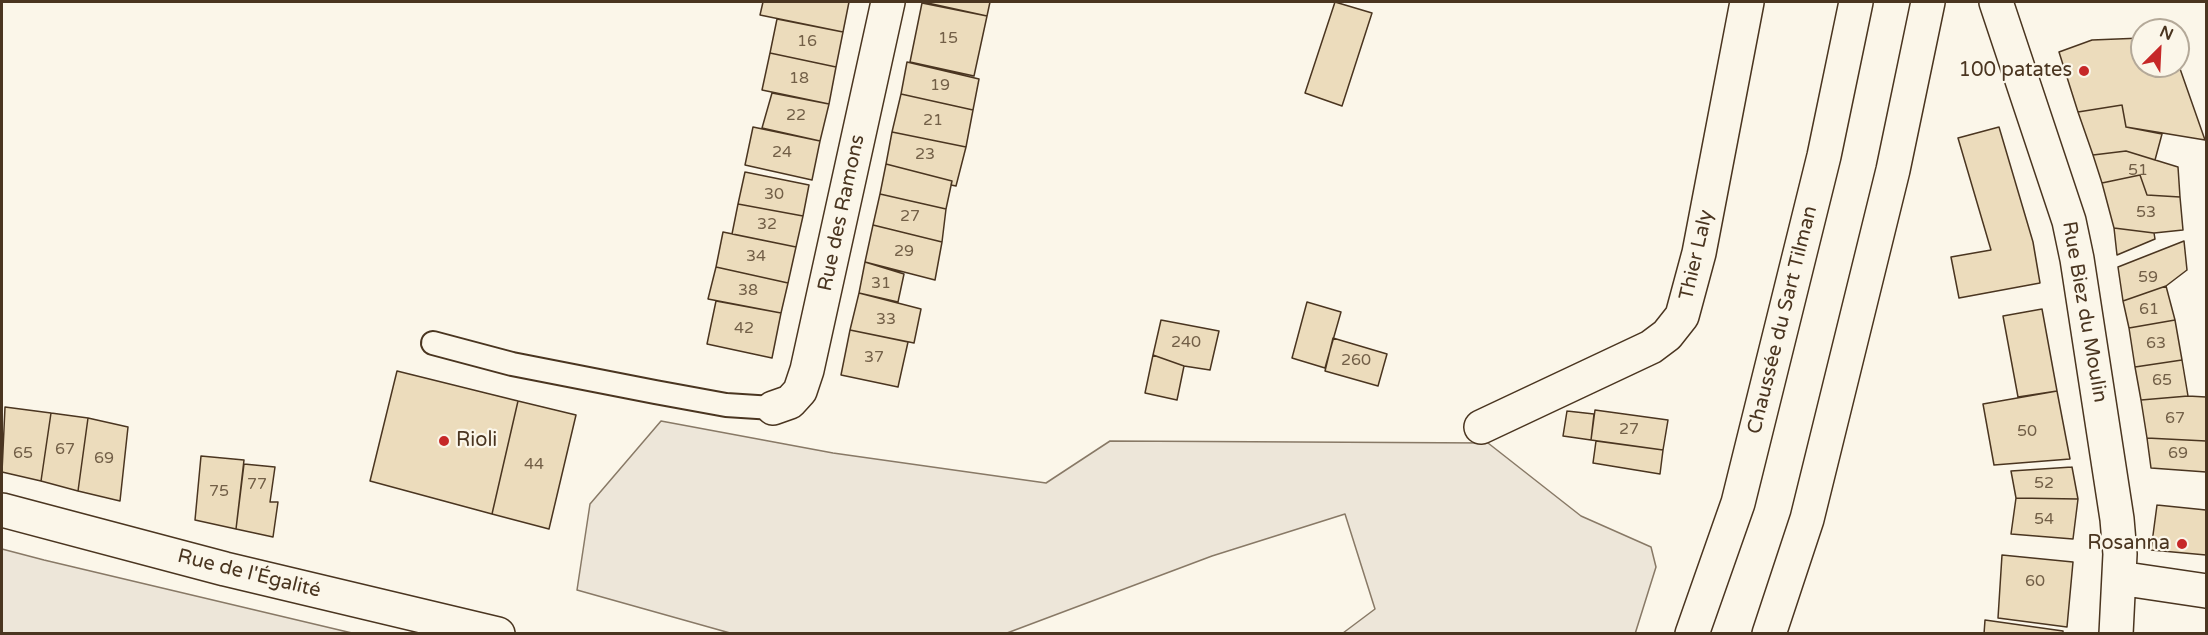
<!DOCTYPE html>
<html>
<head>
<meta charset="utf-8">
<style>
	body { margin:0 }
	#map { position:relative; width:2208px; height:635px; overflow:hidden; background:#fbf6e9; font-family:"Varela Round",sans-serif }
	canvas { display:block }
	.frame { position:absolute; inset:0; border:3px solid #4a3520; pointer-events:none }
	.north { position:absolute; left:2130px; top:18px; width:60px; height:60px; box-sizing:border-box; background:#fbf6e9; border:2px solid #b4a999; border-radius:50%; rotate:24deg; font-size:16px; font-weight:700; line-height:24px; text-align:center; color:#4a3520 }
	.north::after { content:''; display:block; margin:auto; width:21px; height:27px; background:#c62828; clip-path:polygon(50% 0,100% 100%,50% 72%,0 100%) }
</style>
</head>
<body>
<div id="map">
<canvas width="2208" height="635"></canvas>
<div class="frame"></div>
<div class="north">N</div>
</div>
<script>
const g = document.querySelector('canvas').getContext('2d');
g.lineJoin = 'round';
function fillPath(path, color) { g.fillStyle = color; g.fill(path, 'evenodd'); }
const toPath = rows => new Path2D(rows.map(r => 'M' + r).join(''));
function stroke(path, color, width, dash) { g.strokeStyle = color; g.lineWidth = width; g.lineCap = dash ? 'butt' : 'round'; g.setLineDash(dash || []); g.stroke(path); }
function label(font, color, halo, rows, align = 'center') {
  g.font = font + ' "Varela Round",sans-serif'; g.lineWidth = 4.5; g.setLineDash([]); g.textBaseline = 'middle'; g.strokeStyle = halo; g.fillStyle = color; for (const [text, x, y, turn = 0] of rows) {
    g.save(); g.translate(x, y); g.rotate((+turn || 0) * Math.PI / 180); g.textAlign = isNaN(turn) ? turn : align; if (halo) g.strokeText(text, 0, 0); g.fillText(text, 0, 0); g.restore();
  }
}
const green = toPath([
	[661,421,833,453,1046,483,1110,441,1488,443,1581,516,1651,547,1656,567,1635,634,1343,633,1375,609,1345,514,1212,556,1007,633,730,633,577,590,590,504,661,421],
	[2,549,44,560,352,633,2,633,2,549]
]);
fillPath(green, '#ede6d9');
stroke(green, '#887966', 1.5);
const building = toPath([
	[763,2,849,2,843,32,760,15,763,2],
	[923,2,990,2,987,16,923,2],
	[1335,2,1372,13,1342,106,1305,93,1335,2],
	[922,3,987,16,974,76,910,62,922,3],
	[777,19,843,32,836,67,770,53,777,19],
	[2142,38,2142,66,2178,66,2178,63,2205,140,2126,127,2122,105,2078,112,2059,52,2092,40,2142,38],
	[770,53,836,67,829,104,762,90,770,53],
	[907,62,979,79,973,110,901,94,907,62],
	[772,93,829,104,820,141,762,128,772,93],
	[901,94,973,110,966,147,892,132,901,94],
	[2122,105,2126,127,2162,134,2155,160,2126,151,2093,155,2078,112,2122,105],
	[753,127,820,141,812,180,745,165,753,127],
	[1999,127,2033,242,2040,283,1959,298,1951,257,1991,250,1958,138,1999,127],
	[892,132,966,147,956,186,951,185,952,181,886,164,892,132],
	[2126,151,2178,167,2180,197,2147,195,2140,175,2102,183,2093,155,2126,151],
	[886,164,952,181,946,209,880,194,886,164],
	[745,172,809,185,803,216,738,204,745,172],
	[2140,175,2147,195,2180,197,2183,230,2154,233,2114,228,2102,183,2140,175],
	[880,194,946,209,942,242,873,225,880,194],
	[738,204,803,216,796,247,732,234,738,204],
	[873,225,942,242,935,280,865,262,873,225],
	[2114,228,2154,233,2155,239,2117,255,2114,228],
	[723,232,796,247,788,283,716,267,723,232],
	[2184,241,2187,270,2166,286,2123,301,2118,267,2184,241],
	[865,262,904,274,898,302,859,293,865,262],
	[716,267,788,283,781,313,708,299,716,267],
	[2166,286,2175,320,2129,328,2123,301,2166,286],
	[859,293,921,309,914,343,850,330,859,293],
	[716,301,781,313,772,358,707,344,716,301],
	[1307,302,1341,312,1325,368,1292,358,1307,302],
	[2042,309,2057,391,2018,397,2003,316,2042,309],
	[1161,320,1219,331,1210,370,1184,366,1153,355,1161,320],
	[2175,320,2182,360,2135,367,2129,328,2175,320],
	[850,330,908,342,898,387,841,375,850,330],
	[1333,338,1387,354,1378,386,1325,371,1333,338],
	[1153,355,1184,366,1177,400,1145,393,1153,355],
	[2182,360,2188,396,2141,400,2135,367,2182,360],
	[397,371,518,401,492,514,370,481,397,371],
	[2057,391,2070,459,1994,465,1983,404,2057,391],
	[2188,396,2206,397,2206,441,2147,438,2141,400,2188,396],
	[518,401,576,415,549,529,492,514,518,401],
	[5,407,51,413,41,481,2,472,5,407],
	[1595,410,1668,420,1663,450,1591,440,1595,410],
	[1567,411,1594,414,1591,440,1563,436,1567,411],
	[51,413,88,418,78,491,41,481,51,413],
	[88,418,128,427,120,501,78,491,88,418],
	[2147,438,2206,441,2206,472,2151,468,2147,438],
	[1596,441,1663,450,1660,474,1593,463,1596,441],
	[201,456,244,460,236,529,195,520,201,456],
	[244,464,275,467,270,502,278,502,273,537,236,529,244,464],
	[2072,467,2078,499,2016,498,2011,471,2072,467],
	[2016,498,2078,499,2073,539,2011,534,2016,498],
	[2157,505,2206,510,2206,555,2151,550,2157,505],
	[2002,555,2073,562,2067,627,1998,618,2002,555],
	[1985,620,2063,631,2063,634,1984,634,1985,620]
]);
fillPath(building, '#ecdcbc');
stroke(building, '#4a3520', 1.5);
const lane = toPath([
	[433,343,512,364,655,392,726,405,773,408]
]);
const street = toPath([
	[1996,2,2069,221,2077,259,2117,519,2120,554,2116,634],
	[773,408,790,402,800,391,807,370,888,2],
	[1481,427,1651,347,1667,335,1682,316,1699,253,1747,2],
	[2119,578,2206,591]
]);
const secondary = toPath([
	[2,510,225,569,498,634]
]);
const highway = toPath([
	[1692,634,1738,503,1824,156,1856,2],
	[1769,634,1807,519,1893,170,1928,2]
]);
stroke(lane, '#4a3520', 26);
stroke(street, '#4a3520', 36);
stroke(secondary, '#4a3520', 36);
stroke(highway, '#4a3520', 36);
stroke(lane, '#fbf6e9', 22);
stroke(street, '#fbf6e9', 33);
stroke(secondary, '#fbf6e9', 33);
stroke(highway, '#fbf6e9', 33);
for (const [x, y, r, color] of [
	[2084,71,6,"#c62828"],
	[444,441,6,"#c62828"],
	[2182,544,6,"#c62828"]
]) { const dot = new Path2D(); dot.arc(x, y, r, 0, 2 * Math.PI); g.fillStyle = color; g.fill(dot); stroke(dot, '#fbf6e9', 2); }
label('16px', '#725f47', null, [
	["15",948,39],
	["16",807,42],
	["18",799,79],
	["19",940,86],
	["22",796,116],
	["21",933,121],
	["24",782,153],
	["23",925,155],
	["51",2138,171],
	["30",774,195],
	["53",2146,213],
	["27",910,217],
	["32",767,225],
	["29",904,252],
	["34",756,257],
	["59",2148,278],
	["31",881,284],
	["38",748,291],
	["61",2149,310],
	["33",886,320],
	["42",744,329],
	["240",1186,343],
	["63",2156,344],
	["37",874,358],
	["260",1356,361],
	["65",2162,381],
	["67",2175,419],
	["27",1629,430],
	["50",2027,432],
	["67",65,450],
	["65",23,454],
	["69",2178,454],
	["69",104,459],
	["44",534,465],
	["52",2044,484],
	["77",257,485],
	["75",219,492],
	["54",2044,520],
	["60",2035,582]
]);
label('20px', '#4a3520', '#fbf6e9', [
	["100 patates",2072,71],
	["Rioli",456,441,"left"],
	["Rosanna",2170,544]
], 'right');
label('20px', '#4a3520', '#fbf6e9', [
	["Rue des Ramons",842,213,-78],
	["Thier Laly",1697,255,-77],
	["Rue Biez du Moulin",2084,312,80],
	["Chaussée du Sart Tilman",1783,320,-76],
	["Rue de l'Égalité",249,574,14]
]);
</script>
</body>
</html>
